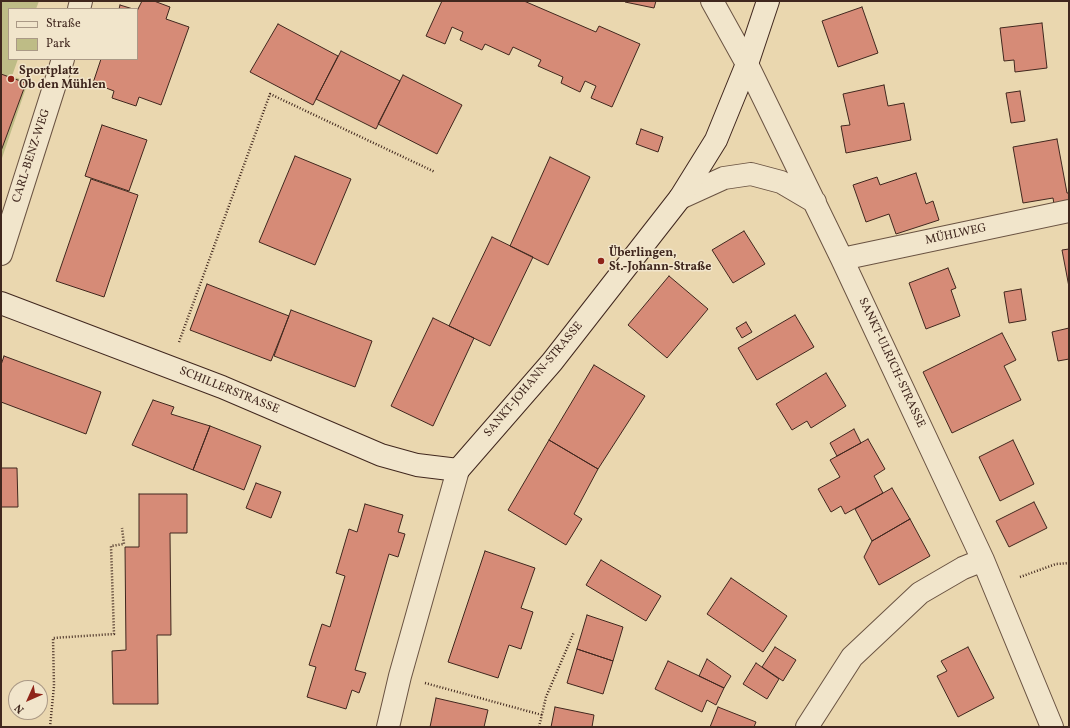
<!DOCTYPE html>
<html>
<head>
<meta charset="utf-8">
<style>
	body { margin:0 }
	#map { position:relative; width:1070px; height:728px; overflow:hidden; background:#ead7af; font-family:Vollkorn,serif }
	canvas { display:block }
	.frame { position:absolute; inset:0; border:2px solid #40271e; pointer-events:none }
	.legend { position:absolute; left:8px; top:8px; width:130px; height:52px; box-sizing:border-box; background:#f1e5cb; border:1px solid #aa9986; margin:0; padding:5px 7px; list-style:none; font-size:12px; color:#40271e }
	.legend li { display:flex; align-items:center; gap:8px; height:20px }
	.legend b { width:20px; border:1px solid #aa9986 }
	.north { position:absolute; left:8px; top:680px; width:40px; height:40px; box-sizing:border-box; background:#f1e5cb; border:1px solid #aa9986; border-radius:50%; rotate:225deg; font-size:11px; font-weight:700; line-height:16px; text-align:center; color:#40271e }
	.north::after { content:''; display:block; margin:auto; width:14px; height:18px; background:#8f2418; clip-path:polygon(50% 0,100% 100%,50% 72%,0 100%) }
</style>
</head>
<body>
<div id="map">
<canvas width="1070" height="728"></canvas>
<div class="frame"></div>
<ul class="legend">
<li><b style="height:5px;background:#f1e5cb"></b>Straße</li>
<li><b style="height:11px;background:#bebc86"></b>Park</li>
</ul>
<div class="north">N</div>
</div>
<script>
const g = document.querySelector('canvas').getContext('2d');
g.lineJoin = 'round';
function fillPath(path, color) { g.fillStyle = color; g.fill(path, 'evenodd'); }
const toPath = rows => new Path2D(rows.map(r => 'M' + r).join(''));
function stroke(path, color, width, dash) { g.strokeStyle = color; g.lineWidth = width; g.lineCap = dash ? 'butt' : 'round'; g.setLineDash(dash || []); g.stroke(path); }
function label(font, color, halo, rows, align = 'center') {
  g.font = font + ' Vollkorn,serif'; g.lineWidth = 3; g.setLineDash([]); g.textBaseline = 'middle'; g.strokeStyle = halo; g.fillStyle = color; for (const [text, x, y, turn = 0] of rows) {
    g.save(); g.translate(x, y); g.rotate((+turn || 0) * Math.PI / 180); g.textAlign = isNaN(turn) ? turn : align; if (halo) g.strokeText(text, 0, 0); g.fillText(text, 0, 0); g.restore();
  }
}
fillPath(toPath([
	[1,1,39,1,36,9,9,9,9,59,18,59,12,76,28,82,1,161]
]), '#bebc86');
const building = toPath([
	[142,1,154,1,170,7,166,19,189,27,161,105,139,97,136,106,112,98,114,91,93,83,101,59,137,59,137,11,142,1],
	[442,1,524,1,596,32,599,26,640,44,612,107,591,98,596,86,585,81,580,92,561,83,563,77,538,66,541,60,513,47,509,55,485,44,482,50,460,40,463,32,452,27,445,44,426,36,442,1],
	[626,1,656,1,654,8,625,2,626,1],
	[120,5,133,9,119,9,120,5],
	[862,7,878,53,838,67,822,21,862,7],
	[1042,23,1047,68,1015,72,1014,60,1004,61,1000,28,1042,23],
	[278,24,338,56,313,105,250,72,278,24],
	[341,51,400,81,376,129,316,99,341,51],
	[1,74,26,83,1,151,1,74],
	[403,75,462,105,437,154,378,124,403,75],
	[884,85,888,106,904,103,911,140,846,153,841,126,850,125,843,94,884,85],
	[1020,91,1025,121,1011,123,1006,93,1020,91],
	[102,125,147,140,129,191,85,176,102,125],
	[641,129,663,137,658,152,636,144,641,129],
	[1057,139,1067,193,1069,193,1069,208,1055,210,1053,198,1023,203,1013,147,1057,139],
	[295,156,351,179,315,265,259,242,295,156],
	[550,157,590,177,548,265,510,246,550,157],
	[916,173,926,204,933,201,939,220,896,234,889,214,866,222,853,185,877,177,880,185,916,173],
	[91,179,138,195,104,297,56,281,91,179],
	[744,231,765,264,733,283,712,250,744,231],
	[492,237,533,257,490,346,449,326,492,237],
	[1069,249,1069,287,1062,250,1069,249],
	[948,268,956,288,951,290,960,316,926,329,909,283,948,268],
	[669,276,708,309,667,358,628,325,669,276],
	[207,284,289,316,271,361,190,330,207,284],
	[1021,289,1026,320,1009,323,1004,292,1021,289],
	[291,310,372,341,355,387,274,356,291,310],
	[795,315,814,347,757,380,738,348,795,315],
	[433,318,474,338,433,426,391,406,433,318],
	[746,322,752,332,742,338,736,328,746,322],
	[1069,328,1069,359,1058,361,1052,332,1069,328],
	[1002,333,1016,360,1004,366,1021,400,952,433,923,372,1002,333],
	[4,356,101,392,86,434,1,402,1,365,4,356],
	[594,365,645,396,598,469,549,440,594,365],
	[826,373,846,406,811,428,807,421,792,430,776,404,826,373],
	[153,400,174,407,171,414,210,426,193,470,132,445,153,400],
	[210,426,261,446,244,490,193,470,210,426],
	[854,429,861,443,837,456,830,443,854,429],
	[868,439,885,469,874,476,883,493,845,514,841,506,831,512,818,489,840,477,830,460,868,439],
	[549,440,598,469,574,514,582,519,566,545,508,510,549,440],
	[1013,440,1034,484,1000,501,979,457,1013,440],
	[1,468,17,468,18,507,1,507,1,468],
	[256,483,281,492,271,518,246,508,256,483],
	[892,488,910,519,872,541,855,509,892,488],
	[139,494,187,494,187,533,170,533,171,635,157,635,158,704,113,704,112,651,126,650,125,547,139,547,139,494],
	[1034,502,1047,528,1009,547,996,521,1034,502],
	[365,504,403,515,398,532,405,534,398,557,389,554,355,670,366,673,359,693,352,690,346,709,307,697,316,667,309,665,322,624,330,627,345,576,336,573,349,529,357,532,365,504],
	[910,519,930,556,879,585,864,557,872,541,910,519],
	[485,551,535,568,521,608,533,612,521,649,509,645,498,678,448,662,485,551],
	[601,560,661,596,646,621,586,585,601,560],
	[731,578,787,616,763,652,707,614,731,578],
	[587,615,623,627,613,661,577,649,587,615],
	[775,647,796,660,783,681,762,667,775,647],
	[968,647,994,698,958,717,937,676,947,671,941,661,968,647],
	[577,649,613,661,603,694,567,683,577,649],
	[707,659,731,676,724,688,699,676,707,659],
	[668,661,724,688,716,705,707,700,702,712,655,689,668,661],
	[756,663,779,679,767,699,743,684,756,663],
	[436,698,488,710,484,727,430,727,436,698],
	[555,707,594,715,592,727,551,727,555,707],
	[718,707,756,722,754,727,710,727,718,707]
]);
fillPath(building, '#d68b77');
stroke(building, '#40271e', 1);
const street = toPath([
	[712,1,747,64,842,259,983,560,1052,727],
	[79,9,81,1],
	[680,198,724,178,751,174,781,182,815,202],
	[1,254,63,59],
	[842,259,1069,211],
	[388,727,400,676,458,470],
	[807,727,852,657,920,593,963,568,983,560]
]);
const secondary = toPath([
	[1,303,222,387,381,455,417,465,458,470,552,362,680,198,716,140,747,64,768,1]
]);
stroke(street, '#6a5342', 24);
stroke(secondary, '#40271e', 24);
stroke(toPath([
	[179,342,270,94,435,172],
	[1020,577,1056,564,1069,563],
	[425,683,542,715],
	[50,727,54,686,53,638,114,634,111,546,124,544,122,528],
	[539,727,546,697,574,632]
]), '#40271e', 2.5, [1, 2]);
stroke(street, '#f1e5cb', 22);
stroke(secondary, '#f1e5cb', 22);
for (const [x, y, r, color] of [
	[11,79,4,"#8f2418"],
	[601,261,4,"#8f2418"]
]) { const dot = new Path2D(); dot.arc(x, y, r, 0, 2 * Math.PI); g.fillStyle = color; g.fill(dot); stroke(dot, '#f1e5cb', 1.5); }
label('bold 12px', '#40271e', '#f1e5cb', [
	["Sportplatz",19,72],
	["Ob den Mühlen",19,86],
	["Überlingen,",609,254],
	["St.-Johann-Straße",609,268]
], 'left');
label('12px', '#40271e', '#f1e5cb', [
	["CARL-BENZ-WEG",32,156,-72],
	["MÜHLWEG",956,235,-12],
	["SANKT-ULRICH-STRASSE",891,363,65],
	["SANKT-JOHANN-STRASSE",534,380,-50],
	["SCHILLERSTRASSE",229,391,22]
]);
</script>
</body>
</html>
